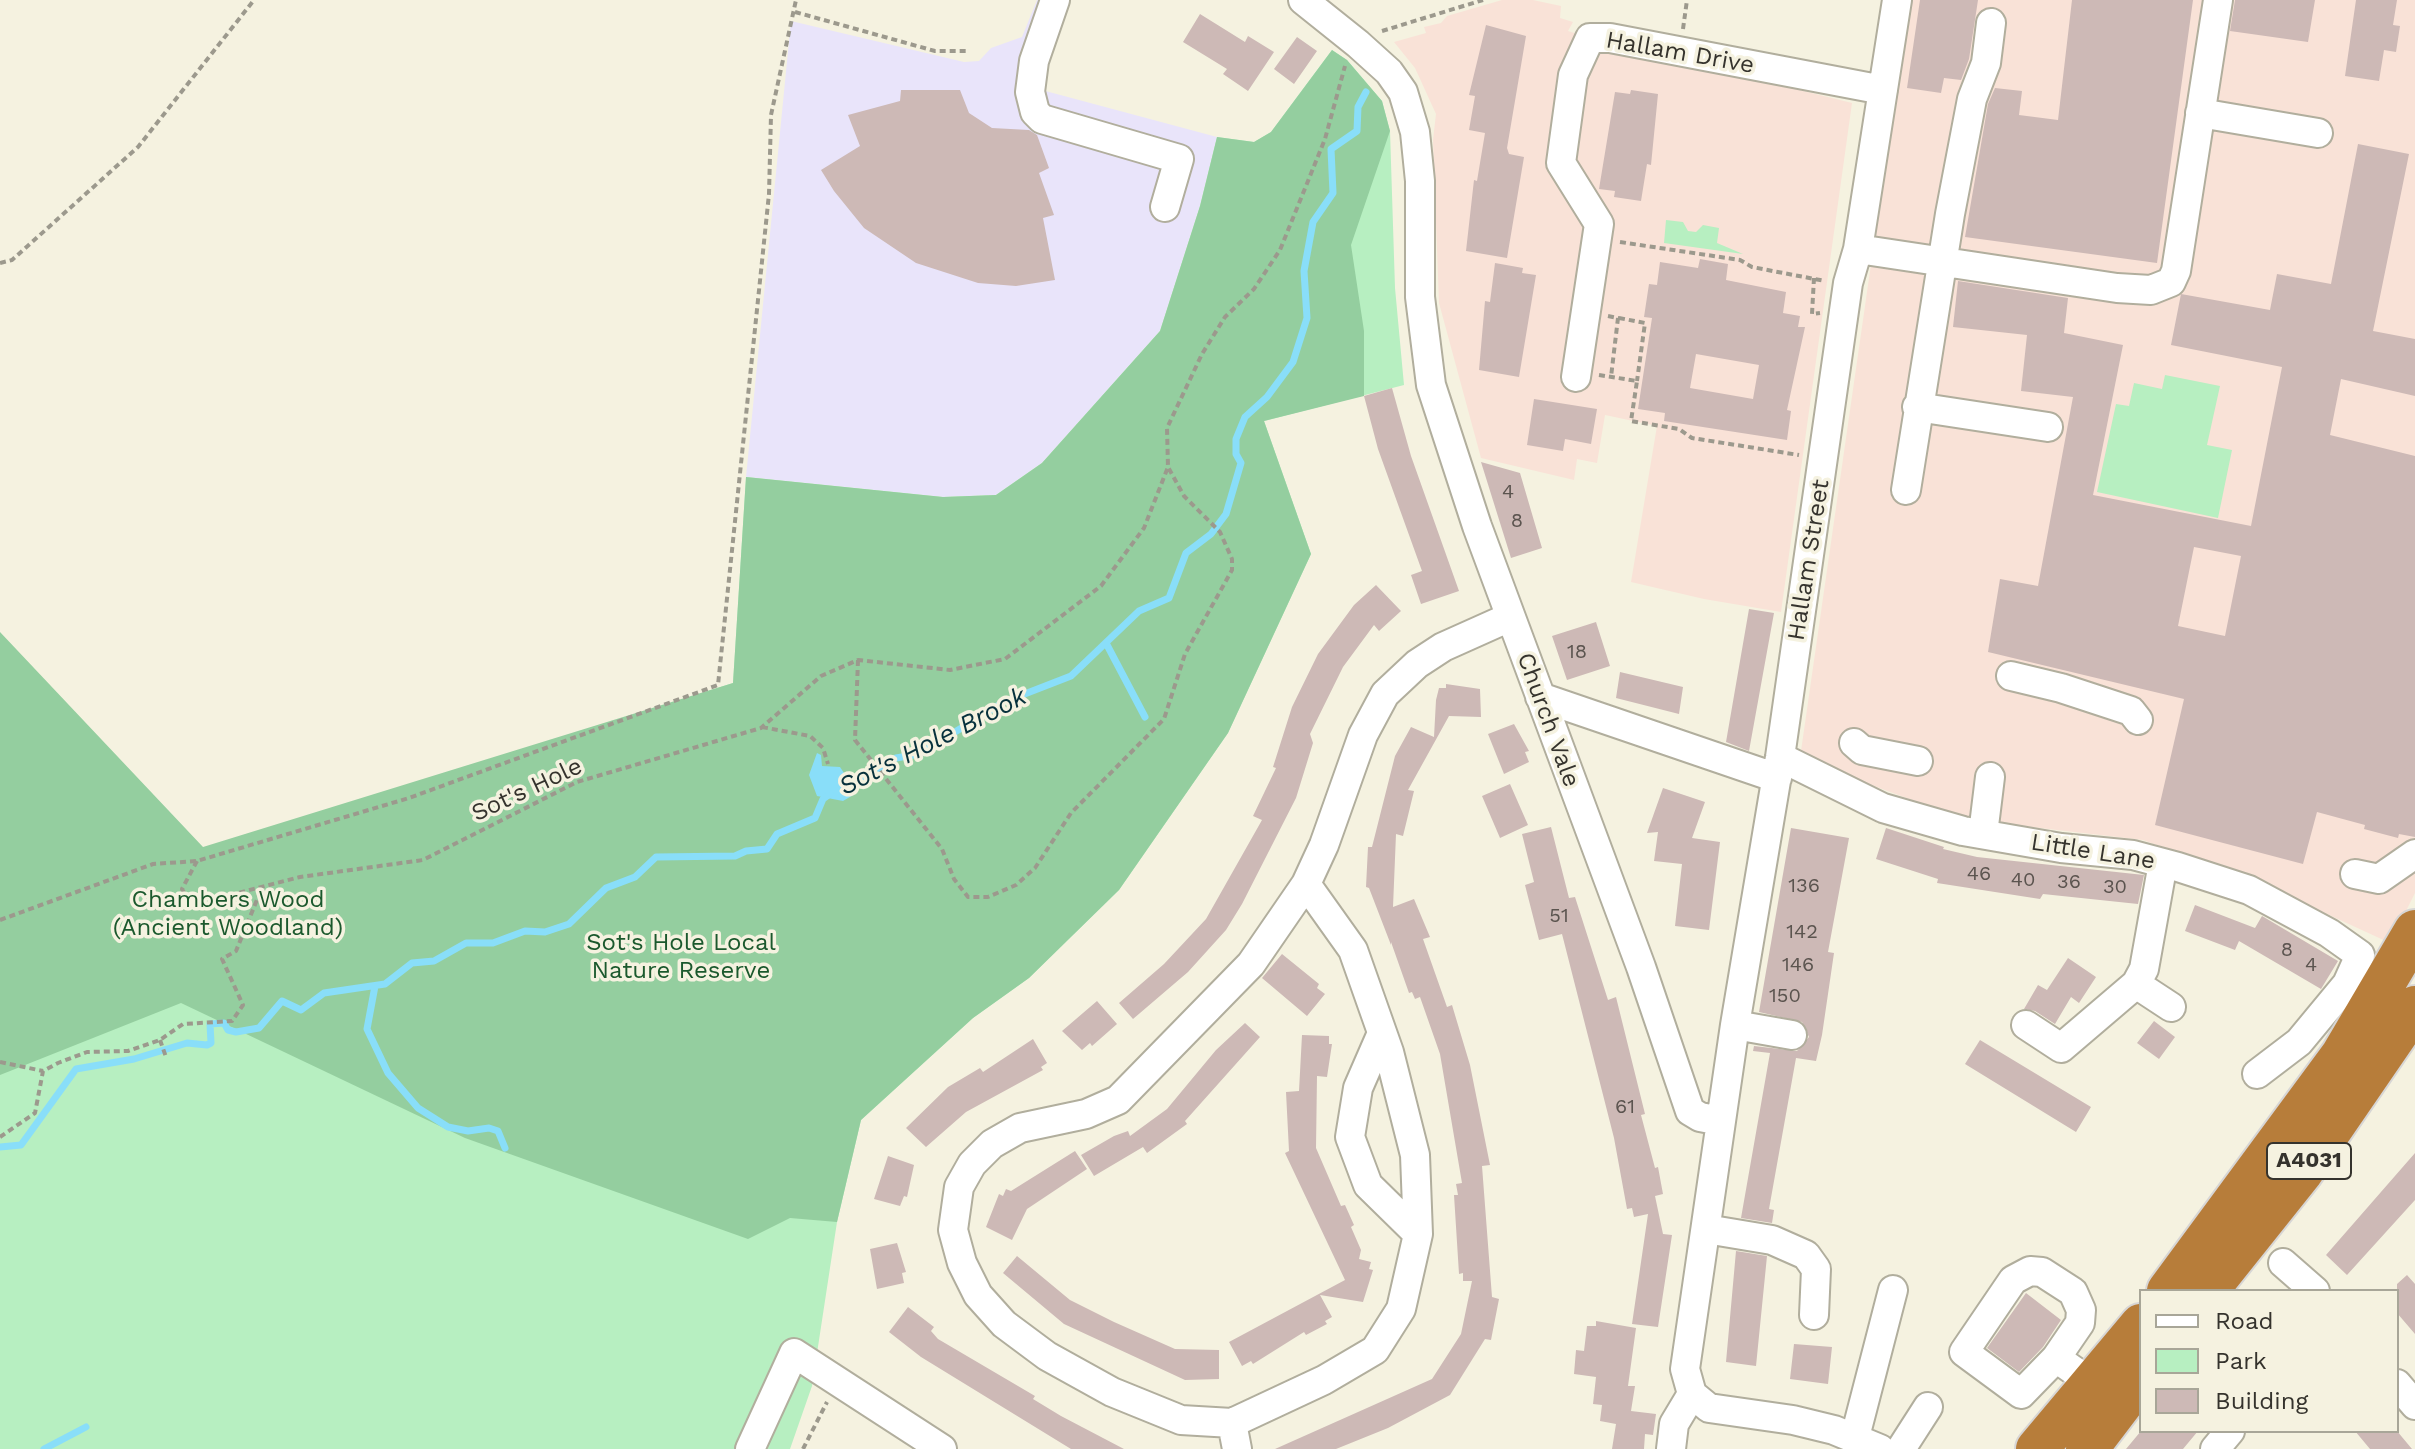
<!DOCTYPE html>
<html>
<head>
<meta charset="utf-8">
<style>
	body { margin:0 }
	#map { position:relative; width:2415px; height:1449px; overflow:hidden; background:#f5f2e0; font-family:"Work Sans",sans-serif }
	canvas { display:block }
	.legend { position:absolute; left:2139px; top:1289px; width:260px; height:144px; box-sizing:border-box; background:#f5f2e0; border:2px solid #a8a698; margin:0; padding:10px 14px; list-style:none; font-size:24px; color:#35332d }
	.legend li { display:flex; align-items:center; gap:16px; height:40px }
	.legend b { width:40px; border:2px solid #a8a698 }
</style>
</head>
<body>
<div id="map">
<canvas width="2415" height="1449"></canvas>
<ul class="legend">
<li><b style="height:10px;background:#fff"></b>Road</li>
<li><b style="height:22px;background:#b7efc1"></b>Park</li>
<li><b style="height:22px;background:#cdb9b6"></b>Building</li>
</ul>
</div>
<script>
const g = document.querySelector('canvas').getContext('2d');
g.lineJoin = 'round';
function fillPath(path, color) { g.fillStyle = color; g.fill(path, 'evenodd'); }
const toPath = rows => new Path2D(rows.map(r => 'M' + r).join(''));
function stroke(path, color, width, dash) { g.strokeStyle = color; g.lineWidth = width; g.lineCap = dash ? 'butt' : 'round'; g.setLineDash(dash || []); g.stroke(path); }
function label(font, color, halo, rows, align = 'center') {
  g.font = font + ' "Work Sans",sans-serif'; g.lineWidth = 7; g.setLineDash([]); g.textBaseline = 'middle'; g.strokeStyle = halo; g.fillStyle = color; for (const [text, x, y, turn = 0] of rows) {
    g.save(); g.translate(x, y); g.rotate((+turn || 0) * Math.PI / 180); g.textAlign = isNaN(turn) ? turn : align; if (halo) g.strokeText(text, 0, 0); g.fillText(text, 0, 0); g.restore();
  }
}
fillPath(toPath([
	[1037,0,1049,0,1038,89,1217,137,1200,206,1160,331,1042,463,996,495,943,497,746,477,791,21,964,62,979,61,991,48,1022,37]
]), '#e9e4fa');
fillPath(toPath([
	[1502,0,1533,0,1561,6,1560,18,1573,22,1568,31,1590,38,1852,103,1781,612,1704,599,1631,582,1657,426,1605,415,1597,463,1577,459,1574,480,1481,458,1439,303,1433,140,1436,114,1415,68,1394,42,1426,33,1424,27,1441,23,1447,16],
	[1909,0,2415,0,2415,893,2390,943,2262,884,2143,840,1963,819,1831,770,1801,751]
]), '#f9e2d7');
fillPath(toPath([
	[1332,50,1347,60,1382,101,1390,131,1395,288,1404,385,1264,421,1311,554,1228,733,1119,890,1029,978,973,1018,861,1120,837,1222,812,1386,790,1449,0,1449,0,919,733,683,746,477,943,497,996,495,1042,463,1160,331,1200,206,1217,137,1254,142,1271,132],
	[1666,220,1683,222,1688,231,1696,232,1703,225,1719,228,1717,243,1743,254,1664,243],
	[2165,375,2220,386,2207,445,2232,450,2218,518,2097,492,2116,404,2129,406,2134,383,2162,389]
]), '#b7efc1');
fillPath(toPath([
	[1332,50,1347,60,1382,101,1390,131,1351,245,1364,331,1364,396,1264,421,1311,554,1228,733,1119,890,1029,978,973,1018,861,1120,837,1222,790,1218,748,1239,465,1138,181,1003,0,1075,0,632,203,847,733,683,746,477,943,497,996,495,1042,463,1160,331,1200,206,1217,137,1254,142,1271,132]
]), '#94ce9f');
fillPath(toPath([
	[817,753,821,755,822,766,840,767,850,782,857,785,855,794,843,801,817,796,809,775]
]), '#89def9');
stroke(toPath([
	[1106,643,1145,717],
	[844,785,878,771,896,758,919,754,1004,702,1071,676,1139,611,1169,598,1186,553,1211,534,1226,514,1241,463,1236,454,1236,439,1245,417,1267,397,1293,362,1307,318,1304,271,1313,222,1333,193,1331,149,1357,131,1358,107,1366,92],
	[375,986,367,1029,388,1073,418,1108,448,1127,468,1131,489,1128,498,1131,505,1148],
	[0,1147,21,1145,76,1069,134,1059,187,1043,207,1045,211,1043,210,1024,224,1023,228,1030,236,1032,259,1028,282,1001,301,1010,324,993,385,984,412,963,434,961,466,943,493,943,525,931,545,932,569,924,606,888,635,877,656,857,735,856,746,851,767,849,777,834,815,818,823,799,830,794],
	[44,1449,86,1427]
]), '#89def9', 7);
fillPath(toPath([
	[1920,0,1978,0,1969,59,1961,80,1944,78,1941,93,1907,88],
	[2072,0,2193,0,2157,263,1965,237,1988,104,1995,88,2022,91,2019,115,2058,120],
	[2235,0,2315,0,2308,42,2230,31],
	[2356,0,2397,0,2393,25,2400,26,2396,52,2384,50,2379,81,2345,76],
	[1200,14,1245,42,1248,36,1274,52,1248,91,1223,74,1227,69,1183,42],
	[1486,25,1526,36,1507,148,1509,154,1524,157,1507,258,1466,251,1474,180,1477,181,1485,133,1469,130,1475,96,1469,95],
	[1297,37,1317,51,1294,84,1274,69],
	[901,90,960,90,969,113,992,128,1029,130,1037,135,1049,168,1039,173,1054,215,1043,218,1055,280,1016,286,978,283,916,263,864,228,834,191,821,170,860,146,848,115,900,101],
	[1631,90,1658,94,1651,165,1647,164,1641,201,1614,197,1615,191,1599,189,1615,92,1630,94],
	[2358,144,2409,154,2373,331,2415,339,2415,396,2341,379,2330,435,2415,456,2415,837,2399,834,2398,838,2364,829,2365,825,2317,812,2303,864,2155,825,2184,699,1988,652,2000,579,2038,586,2073,397,2021,391,2027,335,1953,327,1958,281,2068,298,2064,333,2123,345,2093,495,2251,526,2282,367,2171,345,2181,294,2270,310,2277,274,2331,284],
	[2194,547,2241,556,2225,636,2178,626],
	[1700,259,1728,264,1726,280,1786,292,1783,313,1800,316,1798,327,1805,327,1787,410,1791,411,1787,440,1664,421,1665,413,1638,409,1652,318,1644,317,1649,284,1657,285,1660,262,1698,268],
	[1696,354,1759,365,1753,399,1690,388],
	[1495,263,1523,268,1522,273,1536,275,1519,377,1479,370,1485,301,1490,302],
	[1392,388,1411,456,1459,591,1421,604,1411,575,1422,571,1378,449,1364,396],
	[1534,399,1597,409,1591,444,1565,439,1563,451,1527,445],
	[1481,462,1520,473,1542,548,1511,558],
	[1376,585,1401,611,1379,631,1374,625,1343,667,1310,734,1313,743,1296,798,1242,904,1226,930,1188,972,1133,1019,1119,1003,1164,964,1206,919,1262,820,1253,816,1276,768,1273,767,1292,707,1318,654,1354,605],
	[1749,609,1774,613,1749,751,1726,742],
	[1596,622,1610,666,1567,680,1552,636],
	[1620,672,1683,687,1679,714,1616,698],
	[1446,684,1480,689,1481,717,1449,716,1408,790,1414,791,1403,836,1396,834,1393,907,1414,899,1430,937,1423,939,1447,1007,1452,1005,1470,1065,1490,1165,1482,1166,1492,1297,1499,1299,1491,1340,1485,1339,1450,1395,1388,1428,1336,1449,1275,1449,1432,1379,1461,1334,1472,1281,1463,1281,1463,1273,1459,1274,1454,1195,1458,1195,1456,1184,1462,1183,1440,1054,1420,997,1415,999,1412,992,1409,993,1391,942,1391,945,1369,888,1366,887,1368,847,1372,847,1395,756,1411,727,1434,737,1436,700,1439,688,1446,688],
	[1514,724,1529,751,1525,752,1529,762,1504,774,1488,734],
	[1510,784,1528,825,1500,838,1482,796],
	[1663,788,1705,802,1692,838,1720,842,1709,930,1675,926,1682,864,1654,861,1658,832,1647,833],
	[1551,827,1569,898,1575,897,1608,1000,1616,997,1645,1114,1641,1115,1655,1168,1658,1167,1663,1194,1655,1196,1663,1234,1672,1235,1658,1327,1632,1324,1648,1214,1634,1217,1632,1208,1627,1209,1614,1138,1562,934,1539,940,1525,885,1534,882,1522,834],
	[1791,828,1849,838,1828,952,1834,953,1822,1035,1816,1061,1796,1058,1769,1209,1774,1210,1772,1223,1741,1218,1770,1053,1753,1051,1754,1046,1797,1051,1809,1037,1802,1022,1759,1012],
	[1886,828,1944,847,1943,849,1977,857,2144,875,2138,904,2043,894,2040,899,1937,883,1938,879,1876,859],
	[2195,905,2255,928,2262,916,2338,961,2321,989,2239,941,2235,950,2185,931],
	[1282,954,1319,984,1317,988,1325,994,1307,1016,1262,978],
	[2068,958,2096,977,2079,1003,2071,997,2055,1024,2035,1011,2024,1009,2038,985,2047,990],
	[1097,1001,1117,1024,1092,1046,1090,1043,1082,1050,1062,1031],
	[2154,1021,2175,1037,2159,1059,2137,1043],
	[1245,1023,1260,1037,1185,1121,1187,1124,1147,1153,1143,1147,1094,1176,1081,1155,1114,1136,1128,1131,1130,1136,1167,1109,1216,1050],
	[1302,1035,1329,1036,1329,1044,1332,1044,1327,1077,1317,1076,1316,1148,1341,1206,1345,1205,1354,1225,1351,1227,1361,1250,1359,1259,1371,1262,1369,1269,1373,1270,1363,1302,1320,1295,1332,1317,1325,1321,1327,1324,1306,1335,1304,1332,1253,1364,1251,1361,1242,1366,1229,1342,1345,1280,1285,1153,1289,1151,1286,1092,1299,1091],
	[1033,1039,1047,1063,1041,1067,1043,1070,966,1112,926,1147,906,1128,948,1087,980,1068,983,1072],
	[1980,1040,2091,1107,2076,1132,1965,1064],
	[1075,1151,1087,1169,1027,1209,1012,1240,986,1227,999,1194,1003,1196,1006,1189,1011,1191],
	[2415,1153,2415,1200,2347,1275,2326,1255],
	[888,1156,914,1165,907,1197,904,1196,900,1206,874,1199],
	[897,1243,906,1272,902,1273,904,1283,877,1289,870,1249],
	[1736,1251,1767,1256,1756,1366,1726,1362],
	[1017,1256,1070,1300,1114,1322,1175,1349,1219,1350,1219,1379,1185,1380,1064,1324,1003,1273],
	[2407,1275,2415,1284,2415,1334,2397,1313,2397,1284],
	[2026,1293,2061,1320,2043,1347,2019,1372,1987,1348],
	[908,1307,934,1327,931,1331,938,1339,1035,1396,1033,1399,1061,1416,1124,1449,1071,1449,921,1357,889,1332],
	[1596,1321,1636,1328,1628,1386,1635,1386,1631,1411,1656,1414,1653,1435,1645,1434,1644,1449,1612,1449,1616,1424,1600,1421,1602,1405,1593,1404,1596,1377,1574,1374,1576,1350,1584,1351,1587,1326,1596,1326],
	[1794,1344,1832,1347,1828,1384,1790,1379],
	[2141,1431,2198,1431,2183,1449,2126,1449],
	[2355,1431,2397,1431,2412,1449,2370,1449]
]), '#cdb9b6');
const minor = toPath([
	[1055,0,1034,61,1030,92,1035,112,1042,119,1179,159,1165,207],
	[1303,0,1358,44,1389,72,1403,92,1415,132,1420,181,1420,297,1431,385,1477,526,1641,967,1690,1111,1700,1117,1721,1121],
	[2200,113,2318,133],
	[1858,249,2117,288,2151,290,2171,282,2176,271,2218,0],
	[1576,377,1599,224,1561,163,1573,75,1590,38,1610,38,1883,90],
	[1917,407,2048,427],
	[1906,490,1950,214,1972,99,1986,63,1991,23],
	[2011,676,2061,688,2131,711,2138,720],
	[1540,697,1777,778],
	[1854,743,1862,750,1918,761],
	[1780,757,1883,808,1963,831,2061,848,2133,855,2178,867,2249,890,2329,933,2360,955,2347,984,2299,1042,2257,1074],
	[1983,834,1990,777],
	[2355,874,2379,879,2415,854],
	[1306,884,1353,950,1389,1052,1415,1155,1418,1234,1401,1309,1375,1350,1324,1380,1232,1423,1181,1420,1112,1392,1047,1356,1004,1324,978,1295,962,1263,953,1230,959,1187,972,1164,992,1144,1020,1128,1086,1114,1118,1100,1251,964,1306,884],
	[1306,884,1324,845,1363,735,1385,694,1417,664,1443,647,1510,617],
	[2136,984,2171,1007],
	[1735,1025,1792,1035],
	[2026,1025,2061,1048,2136,984,2144,969,2163,863],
	[1382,1033,1358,1088,1350,1137,1368,1185,1418,1234],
	[1706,1229,1772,1240,1806,1255,1816,1269,1814,1315],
	[2283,1263,2315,1291],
	[2056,1358,2080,1323,2081,1310,2073,1292,2042,1272,2030,1271,2013,1280,1964,1352,2021,1394,2056,1358,2093,1384],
	[2397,1384,2415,1405],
	[1232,1423,1237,1449],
	[1855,1437,1893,1290],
	[750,1449,794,1353,942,1449],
	[1671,1449,1674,1424,1692,1394],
	[1880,1449,1834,1430,1793,1420,1709,1408,1692,1394,1685,1369,1735,1025,1780,757,1848,283,1858,249,1897,0],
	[1901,1449,1928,1407],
	[2215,1449,2230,1431]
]);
const highway = toPath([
	[2168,1291,2342,1055,2415,931],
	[2207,1291,2302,1172,2415,1007],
	[2037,1449,2141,1325],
	[2087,1449,2141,1378]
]);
stroke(minor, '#b1ae9d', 32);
stroke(highway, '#d7d6d5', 46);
stroke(toPath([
	[795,12,935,51,966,51],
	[1683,29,1687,0],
	[1382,31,1483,0],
	[1620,242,1740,260,1752,267,1825,281],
	[0,263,12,260,138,147,254,0],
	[1814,278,1812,314,1820,313],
	[1608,316,1618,318,1611,377],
	[1619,318,1645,323,1637,381],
	[1599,375,1637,381,1631,421,1679,429,1692,438,1799,455],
	[858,660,855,740,942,849,954,879,968,897,988,897,1016,885,1035,868,1071,813,1164,719,1185,654,1232,570,1232,559,1220,532,1184,496,1168,467],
	[762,727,810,736,823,748,828,764],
	[197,861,182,889,191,905,300,877,423,860,577,782,761,728,821,676,858,660,950,670,1005,659,1101,586,1144,528,1168,467,1167,428,1202,354,1225,317,1254,289,1280,250,1325,139,1345,66],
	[0,920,153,864,197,861,409,798,718,685,769,194,771,115,796,0],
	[160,1040,166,1057],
	[0,1062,43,1071],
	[0,1137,35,1113,43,1071,58,1063,87,1052,128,1051,160,1040,183,1024,232,1021,243,1005,222,959,236,951,261,890],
	[803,1449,827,1402]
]), '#9c998d', 4, [6, 4]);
stroke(minor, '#fff', 28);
stroke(highway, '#b77d3a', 42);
label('20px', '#5b544f', null, [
	["4",1508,492],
	["8",1517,521],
	["18",1577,652],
	["46",1979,874],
	["40",2023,880],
	["36",2069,882],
	["136",1804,886],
	["30",2115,887],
	["51",1559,916],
	["142",1802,932],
	["8",2287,950],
	["146",1798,965],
	["4",2311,965],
	["150",1785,996],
	["61",1625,1107]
]);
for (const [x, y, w] of [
	[2309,1161,84]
]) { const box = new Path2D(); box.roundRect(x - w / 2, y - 18, w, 36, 6); g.fillStyle = '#f5f2e0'; g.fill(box); stroke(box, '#35332d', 2); }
label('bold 22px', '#35332d', null, [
	["A4031",2309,1161]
]);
label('24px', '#35332d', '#f5f2e0', [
	["Hallam Drive",1680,53,10],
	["Hallam Street",1809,560,-81],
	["Church Vale",1548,720,70],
	["Sot's Hole",527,790,-25],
	["Little Lane",2093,852,9]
]);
label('24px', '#1b592d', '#f5f2e0', [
	["Chambers Wood",228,900],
	["(Ancient Woodland)",228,928],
	["Sot's Hole Local",681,943],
	["Nature Reserve",681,971]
]);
label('italic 26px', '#07313c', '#f5f2e0', [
	["Sot's Hole Brook",933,742,-27]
]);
</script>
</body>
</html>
